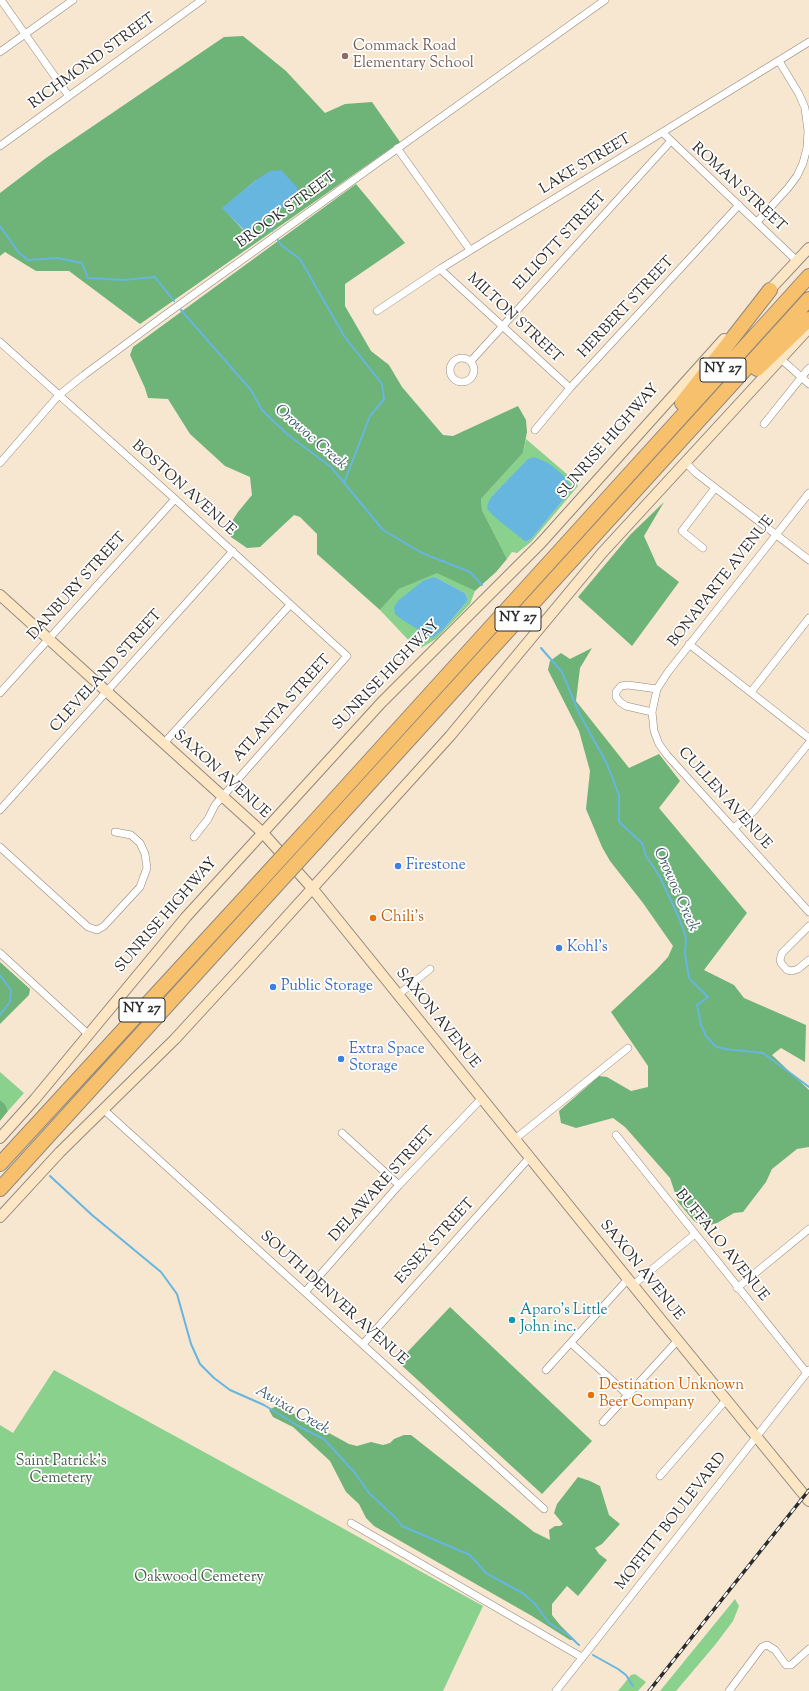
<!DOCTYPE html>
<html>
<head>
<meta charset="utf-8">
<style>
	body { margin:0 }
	canvas { display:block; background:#f7e6d0 }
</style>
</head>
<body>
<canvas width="809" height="1691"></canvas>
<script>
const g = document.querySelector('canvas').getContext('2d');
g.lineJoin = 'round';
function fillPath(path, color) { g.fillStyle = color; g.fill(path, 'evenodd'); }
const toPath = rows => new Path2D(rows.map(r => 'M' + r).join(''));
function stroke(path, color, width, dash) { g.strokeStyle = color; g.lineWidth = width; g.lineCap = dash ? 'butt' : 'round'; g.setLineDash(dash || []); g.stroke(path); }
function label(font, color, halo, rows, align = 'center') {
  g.font = font + ' "Sorts Mill Goudy",serif'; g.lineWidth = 3.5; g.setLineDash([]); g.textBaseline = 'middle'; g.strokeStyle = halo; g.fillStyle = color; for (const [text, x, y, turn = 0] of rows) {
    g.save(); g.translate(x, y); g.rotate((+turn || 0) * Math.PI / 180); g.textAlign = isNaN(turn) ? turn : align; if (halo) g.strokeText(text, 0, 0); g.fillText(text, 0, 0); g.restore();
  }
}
fillPath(toPath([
	[526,439,575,481,578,486,531,542,517,553,512,552,507,559,482,510,481,499,523,453],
	[527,461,571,487,568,494,532,538,526,542,492,496],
	[437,572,475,591,470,604,436,639,421,648,414,646,380,610,399,589],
	[435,577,465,593,468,600,443,630,431,638],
	[0,1072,24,1093,8,1111,5,1104,0,1100],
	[54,1370,290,1499,483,1606,443,1691,0,1691,0,1425,13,1433],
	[735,1599,739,1606,733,1621,715,1645,676,1691,660,1691],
	[635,1674,646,1682,638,1691,618,1691,631,1675]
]), '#89d18c');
fillPath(toPath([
	[243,36,286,71,325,113,345,104,372,102,400,142,140,324,69,271,36,271,5,252,0,256,0,193,46,158,224,37],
	[256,180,243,230,223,208],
	[356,184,405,243,345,284,345,306,371,351,389,365,402,387,443,435,453,436,518,406,526,420,527,432,523,453,481,499,482,510,507,559,496,572,475,591,437,573,399,589,380,610,317,554,317,534,300,517,294,515,260,547,247,548,231,537,229,526,238,512,252,495,250,477,225,466,190,434,168,399,148,398,145,388,130,355,133,347],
	[664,502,644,536,657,565,679,582,632,646,578,597,630,535],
	[592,648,580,668,576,701,629,768,659,754,680,781,659,808,747,913,704,970,734,985,744,998,806,1025,805,1062,781,1048,772,1055,809,1090,809,1147,797,1149,772,1169,766,1182,743,1212,734,1213,717,1223,704,1227,694,1221,678,1202,670,1178,625,1127,613,1118,576,1128,561,1123,559,1111,599,1076,607,1077,631,1091,648,1087,648,1066,611,1012,657,969,668,957,673,946,643,903,610,861,602,847,586,809,590,771,579,731,548,670,550,661,561,653,570,659],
	[0,962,30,989,29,995,0,1024],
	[0,1100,5,1104,8,1111,0,1121],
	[450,1307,592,1441,542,1494,398,1362],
	[278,1405,349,1444,357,1446,371,1442,383,1445,390,1443,394,1439,404,1435,411,1435,534,1532,550,1540,549,1530,555,1526,560,1526,563,1524,554,1513,557,1504,578,1477,590,1481,600,1486,609,1515,620,1524,602,1544,595,1548,599,1554,607,1560,578,1596,567,1586,552,1604,552,1615,560,1625,575,1640,570,1640,532,1616,374,1526,366,1518,359,1504,346,1492,330,1461,293,1427,273,1417,269,1410]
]), '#6eb378');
fillPath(toPath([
	[281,170,297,187,297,197,247,233,222,208,256,180,270,171],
	[534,457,544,461,551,465,563,475,571,487,568,494,532,538,526,542,497,519,487,509,488,503,492,496,528,459],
	[435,577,465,593,468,600,443,630,432,638,404,621,395,614,394,607,399,600,424,580]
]), '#66b6e0');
stroke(toPath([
	[265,220,272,231],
	[0,226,19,253,28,260,57,258,82,263,88,278,124,280,155,277,174,301],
	[278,240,281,245,300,259,344,336,382,384,384,399,370,416,344,483],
	[181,310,251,390,262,410,287,434,331,467,383,530,422,553,470,572,482,585],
	[541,648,562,672,579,713,607,764,619,795,619,822,642,843,646,856,660,877,679,918,686,937,685,954,689,978,708,997,697,1005,701,1025,706,1036,715,1046,725,1049,763,1053,809,1087],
	[0,975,11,990,10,1002,0,1015],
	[50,1176,92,1215,161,1272,177,1294,191,1344,200,1364,214,1378,230,1390,264,1405,300,1427,324,1439,355,1473,369,1493,396,1518,402,1526,470,1555,486,1573,524,1594,536,1605,549,1623,567,1634,579,1645],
	[593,1655,618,1669,626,1675,633,1686]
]), '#66b6e0', 2);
const street = toPath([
	[1,0,68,95],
	[0,52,73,0],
	[663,133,797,261],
	[0,146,202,0],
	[397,148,470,250],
	[757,222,788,188,797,176,803,163,807,148,808,131,805,108,799,94,779,61],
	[440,269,570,388],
	[377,311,440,269,809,42],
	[0,342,175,499,347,656,223,796,215,805,208,819,194,837],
	'450 370a12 12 0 1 1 24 0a12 12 0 1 1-24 0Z',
	[781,359,809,384],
	[471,361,670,142],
	[764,424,809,368],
	[535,430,570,388,739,205],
	[685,462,696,473,809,560],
	[0,463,59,395,84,375,165,315,605,0],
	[809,493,668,672,657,689,652,712,654,731,659,744,667,755,809,912],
	[703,548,682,531,715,488],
	[689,644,809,738],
	[751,692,809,618],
	[0,693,175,499],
	[652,712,626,706,620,702,616,697,616,692,621,686,628,685,657,689],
	[164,743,290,605],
	[0,810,233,551],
	[734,828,754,811,809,743],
	[0,847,88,927,97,930,104,926,140,887,147,868,145,854,140,843,131,835,115,832],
	[809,926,782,953,780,960,781,963,787,970,792,971,798,969,809,960],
	[0,953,89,1035],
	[398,995,430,969],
	[103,1109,544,1509],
	[342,1133,399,1185],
	[616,1135,807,1373],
	[515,1139,628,1048],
	[633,1285,695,1234],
	[737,1288,809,1229],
	[306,1291,399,1185,482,1098],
	[571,1343,628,1395],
	[363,1344,530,1157],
	[546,1370,628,1279],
	[603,1422,678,1340],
	[660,1476,726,1400],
	[351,1523,578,1655,583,1657],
	[556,1691,809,1370],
	[729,1691,762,1647,767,1645,775,1650,786,1665,791,1665,809,1649]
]);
const secondary = toPath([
	[765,295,809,248],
	[0,595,241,813,263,833,312,888,657,1315,809,1501],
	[0,1138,35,1099,186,917,381,703,541,543,724,339],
	[0,1217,60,1152,175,1039,243,965,450,736,602,553,809,328]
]);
const highway = toPath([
	[757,369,809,319],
	[682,403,770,290],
	[305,832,809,276],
	[315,843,809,299],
	[0,1164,263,878],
	[0,1189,273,889]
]);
stroke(street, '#91887e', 8);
stroke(secondary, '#91887e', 12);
stroke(highway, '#91887e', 16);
stroke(street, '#fff', 7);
stroke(secondary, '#fce6c4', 10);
stroke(highway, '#f7c06c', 14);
const rail = toPath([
	[649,1691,809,1490]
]);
stroke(rail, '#2b2b2b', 3.5);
stroke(rail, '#fff', 2, [6]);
const highwayBridge = toPath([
	[263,878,305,832],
	[273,889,315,843]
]);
stroke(highwayBridge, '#91887e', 16, []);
stroke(highwayBridge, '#f7c06c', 14);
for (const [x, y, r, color] of [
	[345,56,4,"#8d6e63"],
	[398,866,4,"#3f7fe0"],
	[373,918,4,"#e8710a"],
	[559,948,4,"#3f7fe0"],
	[273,987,4,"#3f7fe0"],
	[341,1059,4,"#3f7fe0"],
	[512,1320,4,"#0f9aa8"],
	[591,1395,4,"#e8710a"]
]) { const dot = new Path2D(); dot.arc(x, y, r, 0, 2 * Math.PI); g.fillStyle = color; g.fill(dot); stroke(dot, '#fff', 1.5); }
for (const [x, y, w] of [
	[723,370,46],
	[518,619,46],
	[142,1010,46]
]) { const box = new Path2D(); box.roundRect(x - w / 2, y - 12, w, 24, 3); g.fillStyle = '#fff'; g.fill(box); stroke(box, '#2b2b2b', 1); }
label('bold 14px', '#2b2b2b', null, [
	["NY 27",723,370],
	["NY 27",518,619],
	["NY 27",142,1010]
]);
label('15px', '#785e54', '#fff', [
	["Commack Road",353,47],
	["Elementary School",353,64]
], 'left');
label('15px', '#2b2b2b', '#fff', [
	["RICHMOND STREET",93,62,-36],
	["LAKE STREET",586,165,-31],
	["ROMAN STREET",738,188,43],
	["BROOK STREET",287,211,-36],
	["ELLIOTT STREET",561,242,-47],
	["HERBERT STREET",627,308,-47],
	["MILTON STREET",514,319,43],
	["SUNRISE HIGHWAY",609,442,-49],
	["BOSTON AVENUE",183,489,42],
	["BONAPARTE AVENUE",722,582,-52],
	["DANBURY STREET",78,587,-48],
	["CLEVELAND STREET",107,672,-48],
	["SUNRISE HIGHWAY",387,676,-46],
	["ATLANTA STREET",283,709,-48],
	["SAXON AVENUE",221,775,42],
	["CULLEN AVENUE",724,799,48],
	["SUNRISE HIGHWAY",167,916,-49],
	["SAXON AVENUE",437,1019,51],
	["DELAWARE STREET",383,1185,-48],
	["ESSEX STREET",436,1242,-48],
	["BUFFALO AVENUE",721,1246,51],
	["SAXON AVENUE",641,1271,51],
	["SOUTH DENVER AVENUE",333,1299,42],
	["MOFFITT BOULEVARD",672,1522,-52]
]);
label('15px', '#366cbe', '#fff', [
	["Firestone",406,866],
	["Kohl's",567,948],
	["Public Storage",281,987],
	["Extra Space",349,1050],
	["Storage",349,1067]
], 'left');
label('15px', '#c56008', '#fff', [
	["Chili's",381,918],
	["Destination Unknown",599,1386],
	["Beer Company",599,1403]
], 'left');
label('15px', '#0d838f', '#fff', [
	["Aparo's Little",520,1311],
	["John inc.",520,1328]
], 'left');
label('15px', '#475d48', '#fff', [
	["Saint Patrick's",61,1462],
	["Cemetery",61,1479],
	["Oakwood Cemetery",199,1578]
]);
label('italic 16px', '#405c6a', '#fff', [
	["Orowoc Creek",310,438,41],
	["Orowoc Creek",675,890,66],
	["Awixa Creek",292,1411,30]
]);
</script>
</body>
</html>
